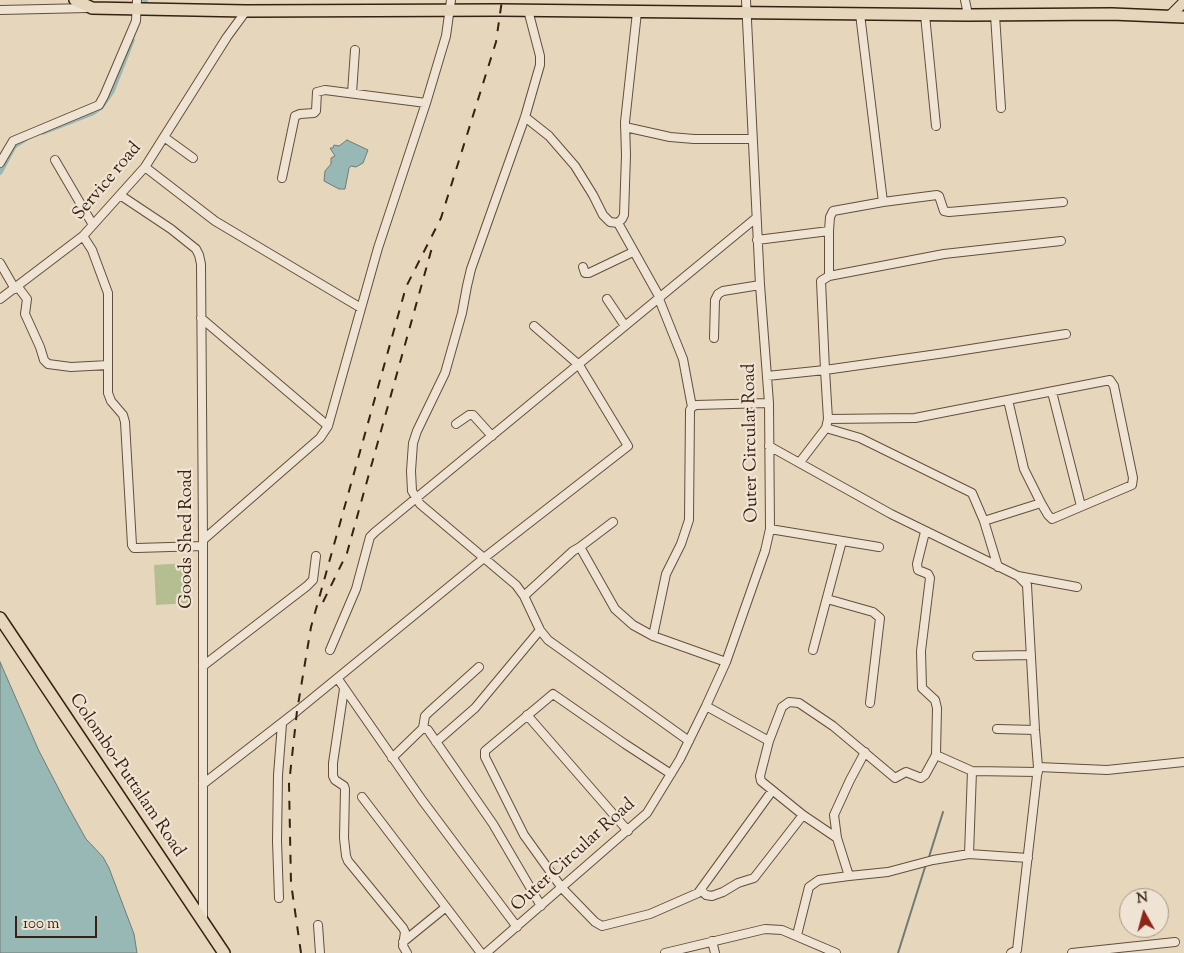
<!DOCTYPE html>
<html>
<head>
<meta charset="utf-8">
<style>
	body { margin:0 }
	#map { position:relative; width:1184px; height:953px; overflow:hidden; background:#e6d6bb; font-family:"Sorts Mill Goudy",serif }
	canvas { display:block }
	.north { position:absolute; left:1119px; top:888px; width:50px; height:50px; box-sizing:border-box; background:#efe4d3; border:1px solid #a69686; border-radius:50%; rotate:353deg; font-size:14px; font-weight:700; line-height:20px; text-align:center; color:#382012 }
	.north::after { content:''; display:block; margin:auto; width:18px; height:22px; background:#8f2418; clip-path:polygon(50% 0,100% 100%,50% 72%,0 100%) }
	.scale { position:absolute; left:15px; top:916px; width:82px; height:22px; box-sizing:border-box; border:2px solid #382012; border-top:0; padding-left:6px; font-size:15px; line-height:18px; white-space:nowrap; color:#382012; -webkit-text-stroke:4px #efe4d3; paint-order:stroke }
</style>
</head>
<body>
<div id="map">
<canvas width="1184" height="953"></canvas>
<div class="north">N</div>
<div class="scale">100 m</div>
</div>
<script>
const g = document.querySelector('canvas').getContext('2d');
g.lineJoin = 'round';
function fillPath(path, color) { g.fillStyle = color; g.fill(path, 'evenodd'); }
const toPath = rows => new Path2D(rows.map(r => 'M' + r).join(''));
function stroke(path, color, width, dash) { g.strokeStyle = color; g.lineWidth = width; g.lineCap = dash ? 'butt' : 'round'; g.setLineDash(dash || []); g.stroke(path); }
function label(font, color, halo, rows, align = 'center') {
  g.font = font + ' "Sorts Mill Goudy",serif'; g.lineWidth = 4.5; g.setLineDash([]); g.textBaseline = 'middle'; g.strokeStyle = halo; g.fillStyle = color; for (const [text, x, y, turn = 0] of rows) {
    g.save(); g.translate(x, y); g.rotate((+turn || 0) * Math.PI / 180); g.textAlign = isNaN(turn) ? turn : align; if (halo) g.strokeText(text, 0, 0); g.fillText(text, 0, 0); g.restore();
  }
}
fillPath(toPath([
	[186,563,189,603,156,605,154,565]
]), '#b4be91');
const water = toPath([
	[347,140,368,150,363,163,356,167,351,166,349,168,345,189,339,189,324,181,325,171,331,164,331,158,335,156,330,148,333,148,334,145,339,146,347,140],
	[0,662,39,751,66,803,86,839,103,857,109,868,134,934,137,953,0,953,0,662]
]);
fillPath(water, '#97b8b4');
stroke(water, '#717b73', 1);
stroke(toPath([
	[929,857,943,812],
	[898,953,926,864]
]), '#717b73', 2);
stroke(toPath([
	[145,0,145,3],
	[43,132,92,113,101,107,112,91,132,40],
	[0,172,14,146,25,139]
]), '#97b8b4', 5.5);
const minor = toPath([
	[965,0,968,15],
	[0,10,88,8],
	[528,10,540,56,540,65,525,117,471,269,467,286,462,313,445,373,417,431,413,443,411,471,412,491,420,504,516,585,524,596,540,630,548,640,689,741],
	[637,12,625,122,626,155,624,215,622,219,618,223,660,298],
	[860,14,883,202,937,195,939,196,944,211,949,212,1063,202],
	[925,15,936,126],
	[995,15,1001,108],
	[352,93,355,50],
	[525,117,549,136,575,166,593,195,603,215,610,222,618,223],
	[625,127,670,137,694,139,752,139],
	[164,137,193,158],
	[55,160,93,225],
	[0,163,13,141,99,105,104,96,136,21,137,0],
	[145,167,215,221,361,308],
	[282,178,295,116,300,114,314,113,316,111,317,92,325,90,426,103],
	[120,195,171,229,196,249,199,255,201,264,203,540,203,920],
	[883,202,833,211,830,217,829,231,829,276,944,254,1061,241],
	[83,236,92,250,108,293,108,393,111,401,123,415,125,422,132,545,134,548,137,548,203,546],
	[757,240,829,231],
	[0,263,15,289],
	[583,267,585,273,589,273,633,252],
	[18,287,27,299,25,314,40,347,44,360,48,364,71,367,108,365],
	[0,299,83,236,145,167,227,37,246,11],
	[607,299,625,326],
	[659,299,683,359,692,407],
	[201,318,328,426],
	[714,338,715,300,718,294,723,291,760,285],
	[767,376,825,370,821,281,829,276],
	[1052,392,1081,506],
	[1008,400,1024,469,1041,503],
	[828,419,915,418,1110,380,1114,386,1133,478,1132,485,1052,519,1048,515,1041,503,984,521,998,567],
	[456,424,469,415,473,415,492,436],
	[826,428,860,438,972,493,984,521],
	[769,446,891,514,1018,576,1027,585,1035,730,1038,767,1017,950,1011,953],
	[800,462,826,428,828,419,825,370,945,353,1066,334],
	[770,529,879,547],
	[925,532,917,564,918,570,928,574,930,578,921,651,922,688,935,700,937,708,936,755,972,771,1038,772],
	[203,540,320,438,328,426,378,248,426,103,446,36,451,0],
	[580,547,613,522],
	[1018,576,1077,587],
	[524,596,573,551,580,547,615,609,633,625,653,636,726,662],
	[827,599,873,612,880,618,870,703],
	[653,636,666,574,681,544,689,520,690,410,692,407,696,405,769,403],
	[330,650,356,589,370,537,375,532,756,218],
	[813,650,842,541],
	[977,656,1031,655],
	[203,666,307,586,313,580,316,556],
	[338,679,422,800,517,927],
	[344,689,333,763,333,776,335,780,344,786,345,789,344,838,346,856,348,861,403,928,405,932,403,946,407,953],
	[706,706,769,741,782,707,789,702,799,703,833,726,895,778,906,772,921,778,925,775,936,755],
	[527,715,628,831],
	[423,728,425,716,429,712,479,667],
	[997,729,1035,730],
	[769,741,760,776,761,781,803,815],
	[436,742,475,708,540,630],
	[865,752,850,780,834,815,837,838,849,876,888,872,933,860,969,854,1028,858],
	[392,758,423,728,428,730,493,824,541,906],
	[1038,767,1107,770,1184,762],
	[671,774,625,744,553,694,485,751,485,757,524,835,562,888,595,922,602,926,650,914,698,893,772,791],
	[203,784,297,711,484,558,628,446,579,365,534,326],
	[362,797,481,953],
	[969,854,972,771],
	[701,890,706,895,712,896,723,892,738,883,754,878,803,815,837,838],
	[279,898,277,841,278,775,282,724],
	[318,925,320,953],
	[797,935,809,887,819,880,849,876],
	[712,941,715,953],
	[403,942,446,907],
	[486,953,647,813,680,759,706,706,726,662,765,551,770,529,769,403,760,285,746,0],
	[665,953,765,929,782,930,836,953],
	[1072,953,1175,942]
]);
const major = toPath([
	[1170,16,1184,2]
]);
const highway = toPath([
	[75,0,92,8,246,11,500,10,968,15,1112,14,1184,17],
	[0,618,224,953]
]);
stroke(minor, '#644e3c', 10);
stroke(major, '#382012', 12);
stroke(highway, '#382012', 14);
stroke(minor, '#efe4d3', 8);
stroke(major, '#e6d6bb', 10);
stroke(highway, '#e6d6bb', 11);
stroke(toPath([
	[323,602,347,553,433,244],
	[301,953,291,883,289,784,297,711,311,627,406,287,441,218,496,42,502,0]
]), '#382012', 2, [9, 9]);
label('18px', '#382012', '#efe4d3', [
	["Service road",108,182,-50],
	["Outer Circular Road",752,443,-91],
	["Goods Shed Road",188,539,-90],
	["Colombo-Puttalam Road",126,776,56],
	["Outer Circular Road",574,856,-42]
]);
</script>
</body>
</html>
